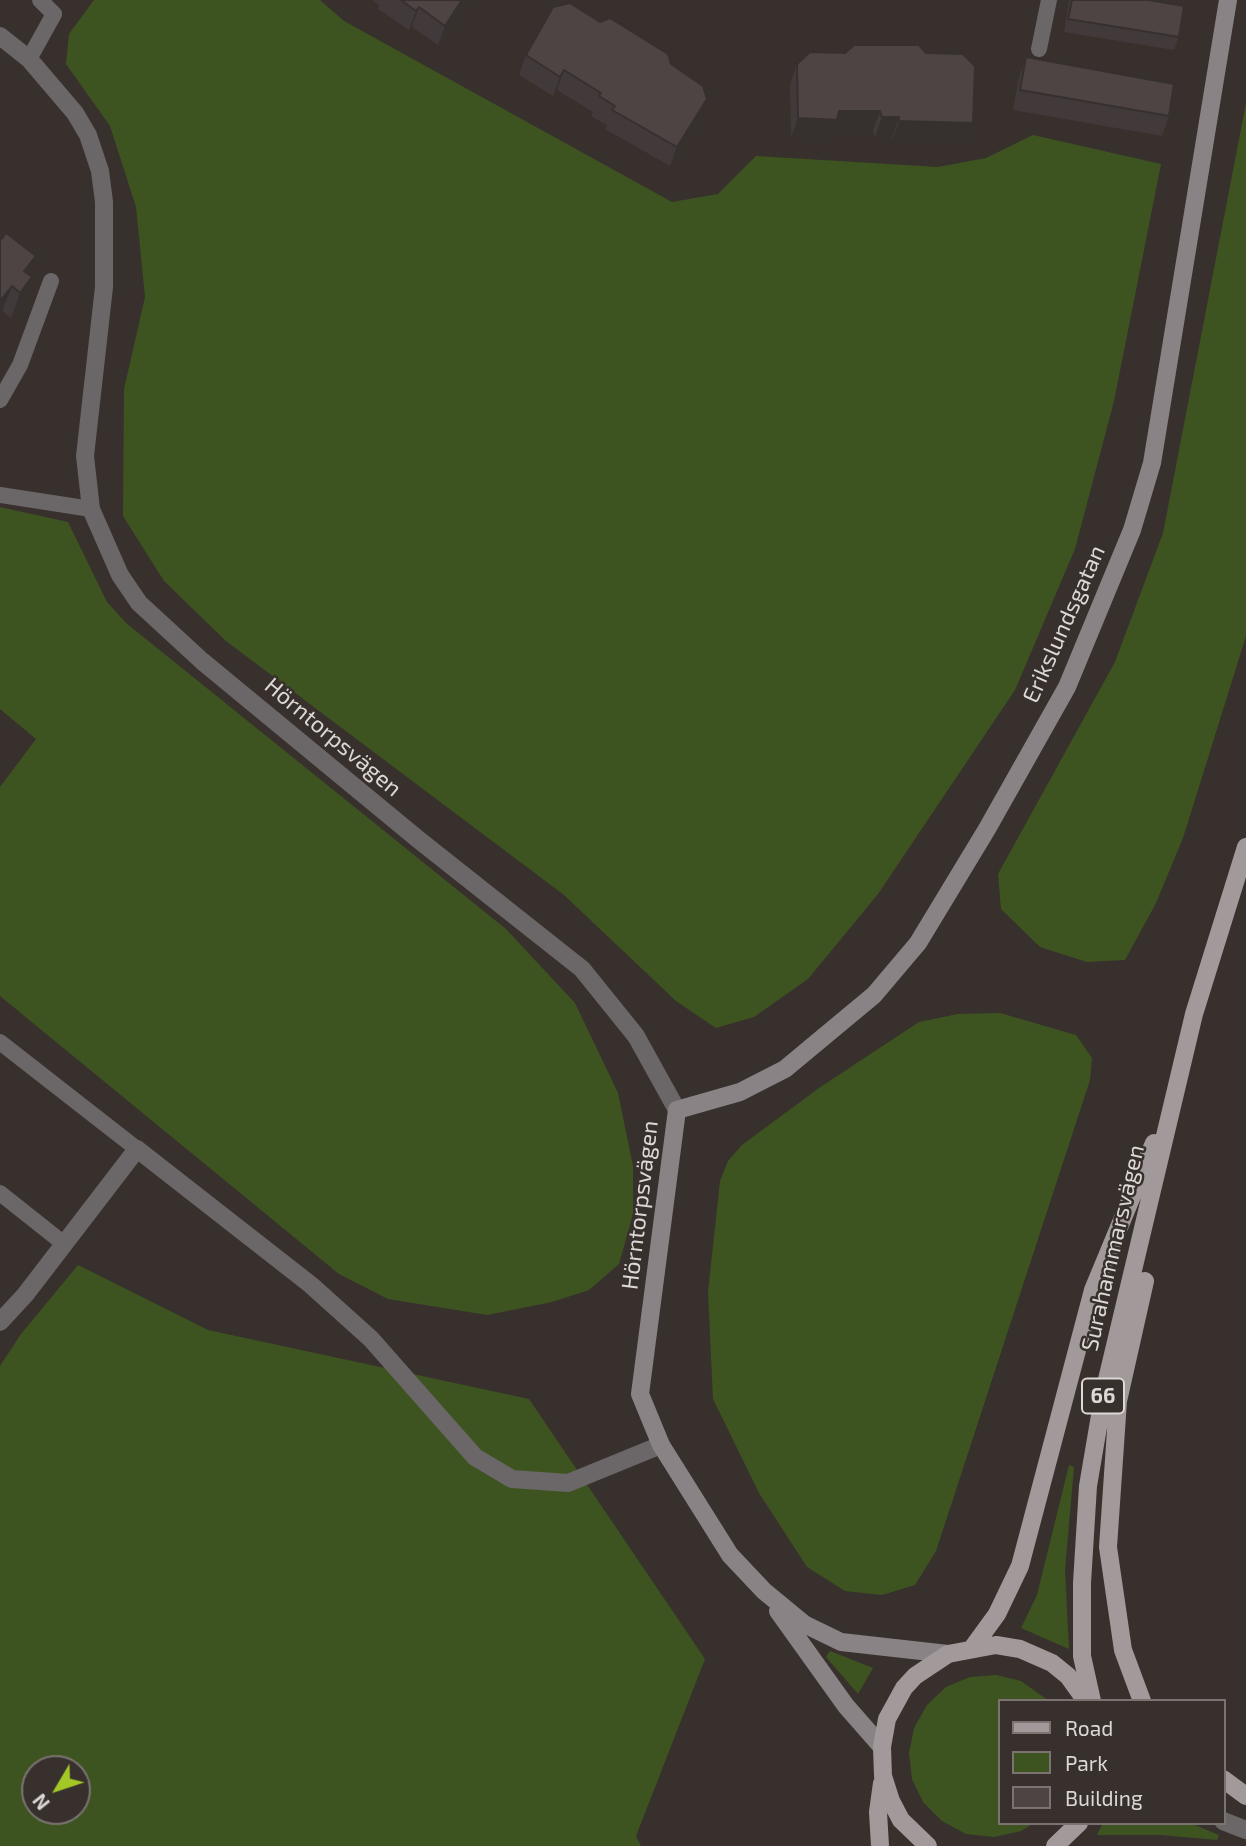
<!DOCTYPE html>
<html>
<head>
<meta charset="utf-8">
<style>
	body { margin:0 }
	#map { position:relative; width:1246px; height:1846px; overflow:hidden; background:#38302d; font-family:"Exo 2",sans-serif }
	canvas { display:block }
	.legend { position:absolute; left:998px; top:1699px; width:228px; height:126px; box-sizing:border-box; background:#38302d; border:2px solid #7a7371; margin:0; padding:9px 12px; list-style:none; font-size:21px; color:#ddd8d6 }
	.legend li { display:flex; align-items:center; gap:14px; height:35px }
	.legend b { width:35px; border:2px solid #7a7371 }
	.north { position:absolute; left:21px; top:1755px; width:70px; height:70px; box-sizing:border-box; background:#38302d; border:2px solid #7a7371; border-radius:50%; rotate:231deg; font-size:19px; font-weight:700; line-height:28px; text-align:center; color:#ddd8d6 }
	.north::after { content:''; display:block; margin:auto; width:24px; height:32px; background:#a3c826; clip-path:polygon(50% 0,100% 100%,50% 72%,0 100%) }
</style>
</head>
<body>
<div id="map">
<canvas width="1246" height="1846"></canvas>
<ul class="legend">
<li><b style="height:9px;background:#a2999b"></b>Road</li>
<li><b style="height:19px;background:#3e5420"></b>Park</li>
<li><b style="height:19px;background:#4d4443"></b>Building</li>
</ul>
<div class="north">N</div>
</div>
<script>
const g = document.querySelector('canvas').getContext('2d');
g.lineJoin = 'round';
function fillPath(path, color) { g.fillStyle = color; g.fill(path, 'evenodd'); }
const toPath = rows => new Path2D(rows.map(r => 'M' + r).join(''));
function stroke(path, color, width, dash) { g.strokeStyle = color; g.lineWidth = width; g.lineCap = dash ? 'butt' : 'round'; g.setLineDash(dash || []); g.stroke(path); }
function label(font, color, halo, rows, align = 'center') {
  g.font = font + ' "Exo 2",sans-serif'; g.lineWidth = 5; g.setLineDash([]); g.textBaseline = 'middle'; g.strokeStyle = halo; g.fillStyle = color; for (const [text, x, y, turn = 0] of rows) {
    g.save(); g.translate(x, y); g.rotate((+turn || 0) * Math.PI / 180); g.textAlign = isNaN(turn) ? turn : align; if (halo) g.strokeText(text, 0, 0); g.fillText(text, 0, 0); g.restore();
  }
}
fillPath(toPath([
	[94,0,320,0,344,21,672,202,718,194,756,156,938,167,986,158,1033,135,1161,164,1114,401,1075,549,1015,690,878,894,808,979,754,1017,716,1028,676,1001,564,895,226,641,164,581,123,516,124,389,145,297,136,207,110,126,66,64,69,34],
	[1246,103,1246,636,1183,838,1156,903,1125,960,1087,962,1040,947,1001,909,998,874,1115,662,1163,533],
	[0,507,68,522,107,602,126,623,506,929,575,1003,618,1093,633,1166,633,1214,619,1264,589,1290,552,1302,487,1315,388,1299,339,1274,0,996,0,787,36,739,0,709],
	[1000,1013,1076,1035,1092,1058,1090,1080,936,1551,915,1585,882,1595,845,1591,807,1567,759,1493,713,1399,708,1292,720,1181,728,1161,742,1145,819,1088,919,1022,958,1014],
	[78,1265,208,1330,529,1399,705,1659,636,1836,641,1846,0,1846,0,1366,21,1334],
	[35,1769,77,1769,77,1811,35,1811],
	[1069,1465,1074,1467,1065,1570,1069,1649,1021,1628,1037,1595],
	[830,1651,873,1668,858,1694,826,1657],
	[996,1675,1021,1681,1049,1701,999,1701,999,1823,1034,1823,1021,1831,994,1837,966,1834,942,1821,923,1802,912,1779,909,1753,914,1728,927,1705,946,1687,970,1677],
	[1103,1823,1190,1823,1219,1835,1217,1840,1161,1835,1097,1835]
]), '#3e5420');
stroke(toPath([
	[1039,49,1049,0],
	[29,59,54,14,40,0],
	[0,400,20,365,51,281],
	[0,495,91,509],
	[0,1042,137,1149],
	[0,1193,63,1243]
]), '#6b6667', 16);
stroke(toPath([
	[0,36,29,59,75,113,88,135,100,171,104,202,104,287,85,456,91,509,120,575,139,603,202,661,419,840,582,969,636,1036,677,1110],
	[0,1322,25,1295,137,1149,311,1285,371,1339,475,1457,512,1479,568,1483,661,1445],
	[1223,1821,1246,1830]
]), '#6b6667', 18);
stroke(toPath([
	[778,1611,846,1706,882,1747],
	[948,1654,841,1642,804,1624,764,1591,730,1555,661,1445,640,1394,677,1110,740,1092,785,1069,874,995,918,943,987,829,1067,687,1132,530,1152,463,1228,0]
]), '#8a8385', 18);
stroke(toPath([
	[973,1647,997,1614,1020,1566,1093,1290,1154,1143],
	[1092,1701,1082,1656,1082,1583,1088,1486,1104,1392,1194,1014,1246,847],
	[1142,1701,1123,1650,1108,1547,1118,1401,1145,1281],
	[1223,1779,1246,1796],
	[880,1846,878,1812,882,1783],
	[928,1846,901,1820,891,1801,883,1776,882,1747,887,1719,904,1688,915,1676,948,1654,996,1645,1020,1649,1052,1663,1068,1676,1086,1701],
	[1055,1846,1079,1823]
]), '#a2999b', 18);
fillPath(toPath([
	[372,0,468,0,438,45,412,27,409,30,378,9,379,5],
	[1069,0,1149,0,1179,37,1174,50,1064,32],
	[600,22,671,64,700,119,670,166,605,129,607,125,591,116,593,112,557,90,553,96,519,75,526,55],
	[1026,57,1169,116,1162,136,1013,110,1019,77],
	[797,64,966,142,892,140,892,137,875,137,873,131,833,131,830,139,791,137,790,84],
	[0,241,29,274,32,277,23,302,11,318,2,311]
]), '#423a3a');
fillPath(toPath([
	[462,0,468,0,438,45,445,26],
	[419,7,412,27,409,30,416,11],
	[564,70,557,90,553,96,560,77],
	[707,99,700,119,670,166,677,147],
	[839,111,880,111,873,131,833,131,830,139,791,137,798,118],
	[882,117,899,117,892,137,875,137],
	[899,121,973,123,966,142,892,140],
	[36,256,26,282,24,271],
	[32,277,23,302,11,318,20,293],
	[12,286,2,311,0,314,0,301]
]), '#36302f');
const building = toPath([
	[401,0,462,0,445,26,419,7,416,11,401,0],
	[1072,0,1149,0,1184,6,1179,37,1068,19,1072,0],
	[570,3,600,22,610,18,668,54,671,64,703,86,707,99,677,147,612,110,615,106,599,96,601,93,564,70,560,77,526,55,553,7,570,3],
	[854,45,919,45,926,53,963,54,975,66,973,123,899,121,899,117,882,117,880,111,839,111,837,120,798,118,797,64,810,52,845,53,854,45],
	[1026,57,1174,84,1169,116,1020,90,1026,57],
	[6,233,36,256,24,271,32,277,20,293,12,286,0,301,0,241,6,233]
]);
fillPath(building, '#4d4443');
stroke(building, '#36302f', 2);
for (const [x, y, w] of [
	[1103,1396,42]
]) { const box = new Path2D(); box.roundRect(x - w / 2, y - 17.5, w, 35, 5); g.fillStyle = '#38302d'; g.fill(box); stroke(box, '#ddd8d6', 2); }
label('bold 21px', '#ddd8d6', null, [
	["66",1103,1396]
]);
label('23px', '#ddd8d6', '#38302d', [
	["Erikslundsgatan",1064,624,-66],
	["Hörntorpsvägen",333,737,40],
	["Hörntorpsvägen",640,1205,-83],
	["Surahammarsvägen",1113,1248,-77]
]);
</script>
</body>
</html>
